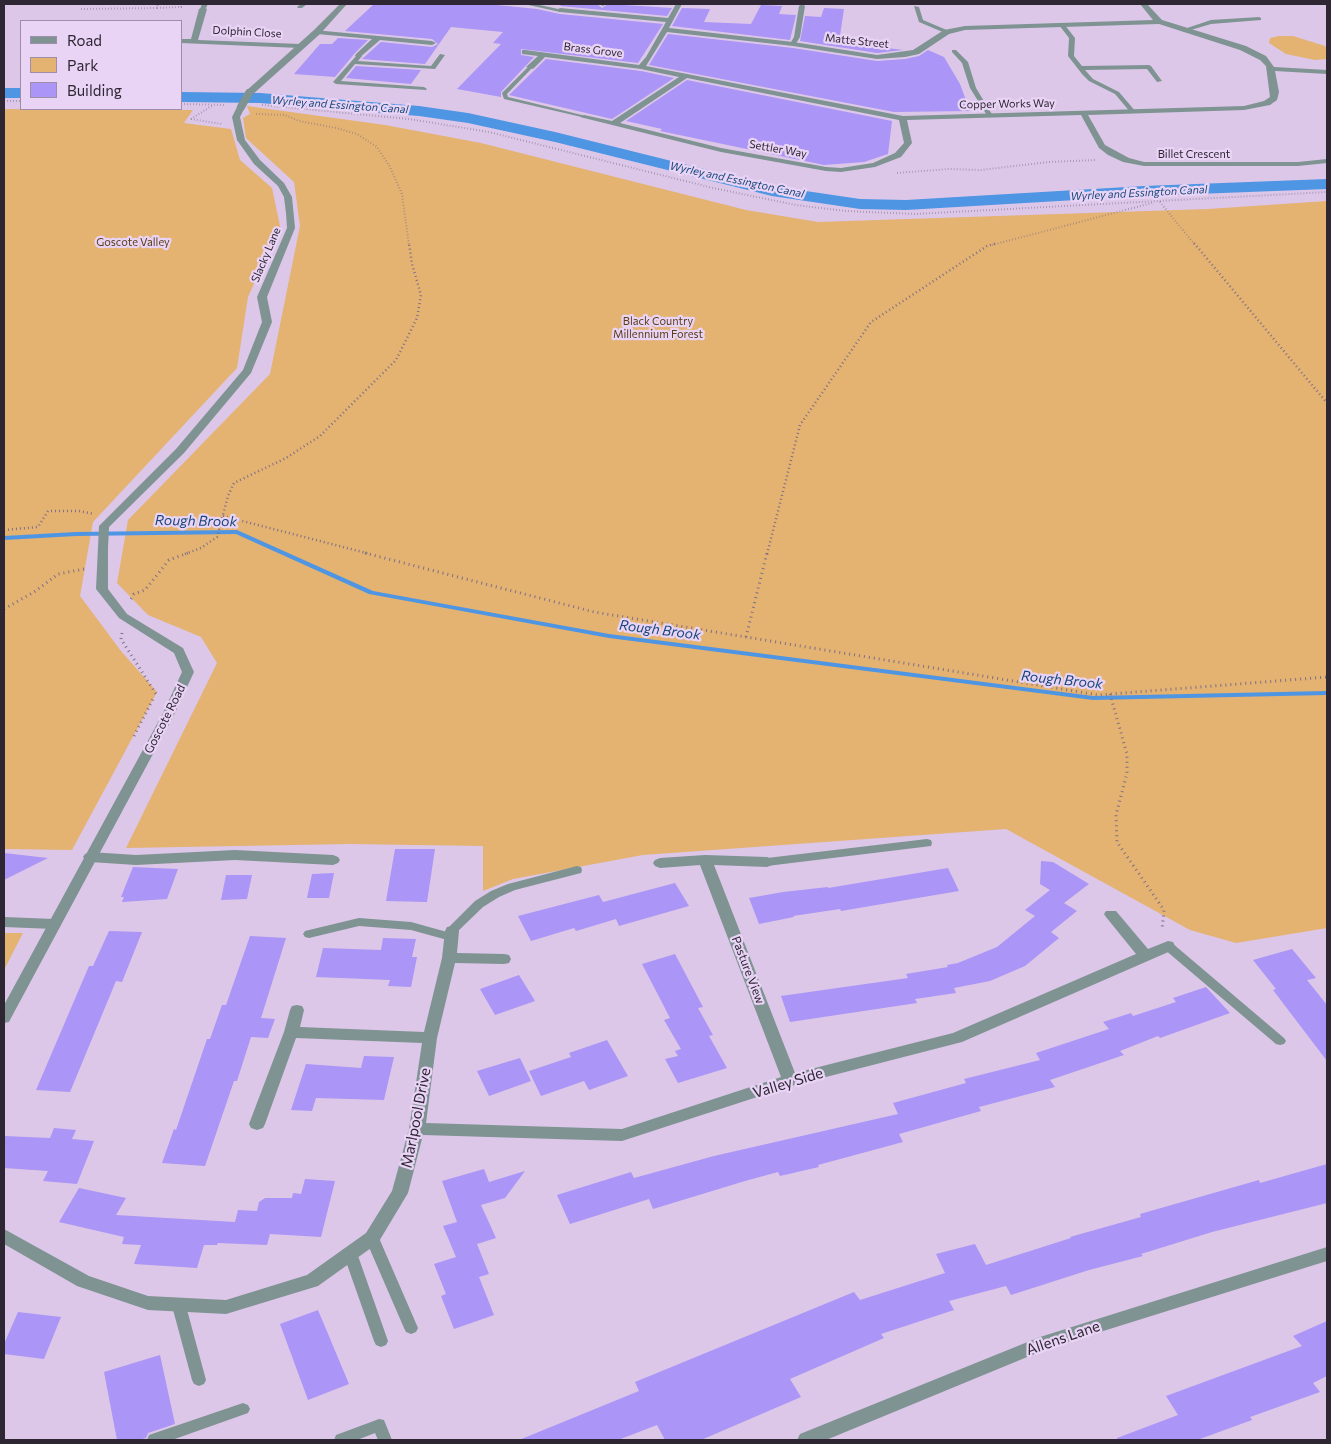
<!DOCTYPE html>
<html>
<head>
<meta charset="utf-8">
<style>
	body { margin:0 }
	#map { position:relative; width:1331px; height:1444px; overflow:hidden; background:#dcc7e8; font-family:Commissioner,sans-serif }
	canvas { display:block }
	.frame { position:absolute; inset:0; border:5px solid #2e2633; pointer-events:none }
	.legend { position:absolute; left:20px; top:20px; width:162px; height:90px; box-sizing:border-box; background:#e9d4f6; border:1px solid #9e8ea8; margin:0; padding:6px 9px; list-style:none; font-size:15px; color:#2e2633 }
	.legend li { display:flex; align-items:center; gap:10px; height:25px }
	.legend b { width:25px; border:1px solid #9e8ea8 }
</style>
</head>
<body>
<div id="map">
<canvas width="1331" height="1444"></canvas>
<div class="frame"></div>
<ul class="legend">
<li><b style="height:6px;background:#7f9392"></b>Road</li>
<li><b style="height:14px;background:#e4b271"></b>Park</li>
<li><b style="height:14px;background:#ab95f6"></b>Building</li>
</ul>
</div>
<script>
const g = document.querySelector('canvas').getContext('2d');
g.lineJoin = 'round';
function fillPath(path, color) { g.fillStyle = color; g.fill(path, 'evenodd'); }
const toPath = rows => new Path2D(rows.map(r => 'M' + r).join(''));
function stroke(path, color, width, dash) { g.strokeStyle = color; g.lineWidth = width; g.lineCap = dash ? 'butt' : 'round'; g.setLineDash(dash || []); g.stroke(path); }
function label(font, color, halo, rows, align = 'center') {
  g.font = font + ' Commissioner,sans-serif'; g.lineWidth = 4.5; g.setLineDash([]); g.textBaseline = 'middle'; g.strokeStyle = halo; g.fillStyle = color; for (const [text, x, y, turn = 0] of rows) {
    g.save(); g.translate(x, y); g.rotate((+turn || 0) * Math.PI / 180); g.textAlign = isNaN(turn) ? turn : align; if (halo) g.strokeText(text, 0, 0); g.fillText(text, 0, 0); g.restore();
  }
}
fillPath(toPath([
	[1279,36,1293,36,1325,46,1327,49,1327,59,1315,60,1286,54,1269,43,1270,38],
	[247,106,385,125,481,143,746,210,818,222,1208,209,1327,201,1327,928,1236,943,1190,930,1006,829,643,855,513,879,483,891,483,846,349,844,126,848,217,663,201,637,148,615,117,583,128,520,270,374,300,226,294,182,246,138,243,118,250,114],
	[4,109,193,110,184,123,231,129,240,160,272,188,280,226,248,297,237,368,93,522,80,596,121,651,157,692,72,850,4,849],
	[4,933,23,933,4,970]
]), '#e4b271');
fillPath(toPath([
	[237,530,373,591,609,634,1093,696,1327,691,1327,695,1093,700,609,638,369,594,236,534,76,536,4,540,4,536,76,532,237,530]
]), '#4e95e4');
fillPath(toPath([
	[4,88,21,88,21,98,4,98,4,88],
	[181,92,260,93,419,106,468,113,555,132,772,186,860,199,906,200,1144,186,1327,179,1327,189,1144,196,906,210,860,209,772,196,555,142,468,123,419,116,260,103,181,102,181,92]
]), '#4e95e4');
fillPath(toPath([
	[374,4,487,4,537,9,560,14,663,24,638,63,521,49,521,55,534,57,501,92,501,97,457,89,501,44,493,43,503,32,451,27,425,64,362,59,381,42,432,47,438,44,432,39,345,31],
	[562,4,597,4,602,8,608,4,672,8,667,16,560,6],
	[761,5,782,6,779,14,796,15,790,40,672,26,682,8,710,9,704,22,751,24],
	[824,8,844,9,839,42,903,50,877,53,800,41,805,16,821,17],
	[668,34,793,48,877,61,905,59,919,56,928,50,944,57,960,84,970,111,894,112,649,65],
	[338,38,368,40,355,53,335,77,294,74,320,44,332,44],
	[546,59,641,71,674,78,612,119,509,95],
	[356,66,421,70,411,84,346,78],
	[687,80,892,121,888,154,864,162,824,165,660,131,662,129,626,121],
	[395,849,435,849,427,902,386,901],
	[4,853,48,858,4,880],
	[1041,861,1053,862,1089,884,1064,903,1077,911,1051,932,1059,938,1025,966,990,981,954,988,956,993,915,999,917,1003,790,1022,781,996,908,978,906,974,948,967,947,965,958,963,997,947,1035,916,1025,910,1050,890,1040,884],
	[133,867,178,869,167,899,122,902,124,897,121,897],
	[948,868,959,891,841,911,840,909,793,916,794,917,759,924,749,898,783,892,828,887,828,888],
	[334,873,329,898,307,898,312,874],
	[226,875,252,875,247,899,221,900],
	[675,883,689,906,619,926,616,919,576,931,574,928,531,941,518,916,599,895,603,902],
	[109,931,142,932,122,982,116,981,70,1092,36,1090,89,966,93,966],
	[250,936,286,938,261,1018,275,1019,268,1038,251,1037,237,1081,234,1081,205,1166,162,1163,174,1129,176,1130,207,1039,210,1039,222,1005,226,1005],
	[383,938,416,939,412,957,417,957,411,987,388,986,390,980,316,977,323,948,381,950],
	[1292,949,1316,978,1307,980,1327,1005,1327,1061,1273,990,1276,989,1253,960],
	[675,954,703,1007,698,1008,713,1035,709,1036,727,1068,678,1083,665,1059,678,1056,675,1051,681,1049,664,1020,670,1018,642,964],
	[519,975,535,1001,495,1015,480,989],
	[1206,987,1230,1013,1160,1038,1158,1036,1120,1051,1124,1055,1050,1080,1055,1087,979,1107,981,1111,899,1134,903,1142,818,1165,819,1167,780,1176,778,1172,745,1181,653,1209,649,1199,570,1224,557,1195,631,1172,634,1178,714,1156,898,1114,893,1103,966,1083,964,1079,1040,1060,1036,1053,1109,1029,1103,1022,1131,1013,1133,1016,1176,1002,1173,998],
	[607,1040,628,1076,589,1090,584,1081,541,1096,529,1071,571,1057,569,1053],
	[364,1056,394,1057,384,1100,316,1098,312,1111,291,1110,306,1064,361,1068],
	[520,1058,531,1081,489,1096,477,1071],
	[54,1128,76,1130,72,1139,94,1141,77,1184,43,1181,48,1171,4,1168,4,1136,50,1138],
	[1327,1164,1327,1203,1212,1232,1141,1254,1143,1256,1089,1270,1011,1295,1006,1286,949,1301,954,1310,881,1334,884,1338,790,1379,801,1397,701,1440,665,1440,657,1425,618,1440,519,1440,639,1391,635,1382,854,1292,860,1300,945,1273,936,1254,975,1244,986,1265,1071,1238,1070,1237,1141,1217,1140,1214,1259,1180,1260,1183],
	[484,1169,489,1182,525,1171,505,1198,481,1205,496,1238,477,1244,489,1274,479,1277,494,1315,454,1329,441,1296,446,1294,434,1264,456,1257,443,1226,457,1222,442,1181],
	[305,1179,335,1181,321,1237,270,1234,267,1245,218,1243,217,1245,204,1245,197,1268,134,1264,141,1245,122,1244,124,1237,59,1222,79,1188,126,1198,116,1215,235,1222,238,1210,257,1211,259,1202,265,1198,292,1198,293,1193,301,1194],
	[318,1310,349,1384,308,1400,280,1324],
	[18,1312,61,1317,44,1359,4,1354,4,1344],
	[1327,1321,1327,1376,1313,1383,1320,1392,1250,1417,1252,1420,1197,1440,1117,1440,1117,1438,1178,1415,1166,1396,1302,1346,1293,1336],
	[160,1355,175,1424,148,1433,146,1438,139,1440,117,1440,104,1372]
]), '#ab95f6');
stroke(toPath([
	[157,8,181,7,182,4],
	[81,9,157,8,158,4],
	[4,101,21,101],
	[181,104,226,105],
	[262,105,409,119,489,132,713,188,796,205,846,211,915,214,1327,192],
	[256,114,285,115,299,121,336,128,357,134,377,147,390,167,402,194,409,245],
	[191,119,222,124],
	[191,119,213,105],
	[897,173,948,169,981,170,1049,162,1095,160],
	[1160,202,1195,245],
	[992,245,1152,203]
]), '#7f7087', 2, [0.5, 2.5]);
stroke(toPath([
	[1194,243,1327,403],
	[223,516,370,554],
	[4,530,38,527,48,511,79,511,94,514],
	[185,554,201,548,217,537,228,496,234,483,286,458,320,436,396,360,417,318,421,295,412,264,409,243],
	[767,554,800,425,871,322,987,246,997,243]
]), '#7f7087', 2.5, [1, 3]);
stroke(toPath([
	[365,553,594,612,1098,695,1327,677],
	[131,599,134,594,145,590,169,560,188,553],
	[4,609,34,592,58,574,84,569],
	[122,633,121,639,156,694],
	[746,637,767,553],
	[1110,694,1127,754,1127,773,1116,815,1117,842,1164,910,1162,930],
	[134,736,153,699]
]), '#7f7087', 3, [1, 4]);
fillPath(toPath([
	[202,4,208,4,205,10,200,9,202,4],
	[301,4,307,4,302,8,298,8,297,7,301,4],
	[524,4,535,4,563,10,560,12,524,4],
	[599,4,606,4,603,6,599,4],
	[802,4,805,6,800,37,795,45,793,46,790,44,794,37,799,6,802,4],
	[914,6,919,7,923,20,949,31,949,33,945,33,919,22,914,6],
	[1259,17,1261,18,1261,20,1211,24,1184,32,1181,30,1211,20,1259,17],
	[1060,24,1064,24,1075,38,1074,56,1082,66,1149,65,1151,66,1162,81,1157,82,1147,69,1085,70,1093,79,1119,92,1136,112,1131,113,1115,94,1089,81,1082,74,1068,56,1069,38,1059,25,1060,24],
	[952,50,956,50,968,62,976,88,993,116,992,117,988,117,970,88,962,63,952,52,952,50],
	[440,54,445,55,435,69,355,64,341,81,424,87,427,89,426,90,336,84,333,82,357,55,362,56,358,61,431,66,440,54],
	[530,65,533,67,507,94,508,97,586,116,586,118,504,99,502,93,530,65],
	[927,839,931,840,932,843,931,846,767,866,763,865,762,862,763,859,767,858,927,839],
	[577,866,581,867,582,870,581,873,515,890,499,897,483,907,455,934,457,937,455,940,451,941,411,930,359,926,309,938,305,937,303,934,305,931,309,930,359,918,411,922,447,932,448,928,475,901,491,891,508,884,577,866],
	[1168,942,1172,943,1284,1038,1286,1041,1284,1044,1280,1045,1276,1044,1164,949,1162,946,1164,943,1168,942],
	[372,1233,377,1234,379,1238,418,1328,416,1332,411,1334,406,1332,404,1328,365,1238,367,1234,372,1233],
	[350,1247,355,1249,357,1253,388,1341,386,1345,381,1347,376,1345,374,1341,343,1253,345,1249,350,1247],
	[179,1300,184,1302,186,1306,206,1380,204,1384,199,1386,194,1384,192,1380,172,1306,174,1302,179,1300],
	[243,1403,248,1405,250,1409,248,1413,172,1440,147,1440,149,1435,243,1403],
	[379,1419,384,1420,392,1440,378,1440,375,1433,357,1440,334,1440,336,1435,379,1419]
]), '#7f9392');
fillPath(toPath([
	[676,4,682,4,669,28,793,42,877,55,913,50,944,30,965,26,1153,20,1140,4,1147,4,1162,20,1246,46,1266,56,1274,67,1327,70,1327,74,1275,71,1279,92,1277,100,1270,105,1244,110,1088,115,1105,145,1129,158,1144,162,1298,162,1327,159,1327,163,1298,166,1144,166,1123,162,1108,155,1099,148,1081,115,907,120,912,143,901,157,875,167,841,172,826,171,721,152,580,117,584,115,612,121,679,77,641,69,545,57,533,69,526,67,538,56,522,54,522,50,525,50,639,65,646,57,666,22,560,12,556,10,560,8,668,18,676,4],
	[1159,24,1240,50,1260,60,1266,66,1270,97,1264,101,1244,106,903,116,646,66,667,32,793,46,877,59,905,57,919,54,949,34,965,30,1159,24],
	[687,78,899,120,904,143,895,153,873,163,841,168,826,167,721,148,620,123,687,78],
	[203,7,207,9,198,40,300,44,304,46,300,48,181,43,181,39,191,39,199,9,203,7],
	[314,30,432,41,436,43,432,45,380,40,359,58,355,56,356,54,372,39,317,34,314,34,314,30],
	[235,850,333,855,338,857,340,860,338,863,333,865,235,860,136,865,90,862,85,860,83,857,85,854,90,852,136,855,235,850],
	[705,855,767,857,772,859,774,862,772,865,767,867,714,865,795,1073,953,1033,1136,954,1106,917,1104,914,1106,911,1116,911,1148,949,1168,941,1173,942,1175,946,1173,950,962,1042,791,1086,622,1141,423,1135,408,1193,378,1243,318,1286,226,1314,148,1310,77,1286,4,1244,4,1229,89,1276,148,1296,226,1300,307,1275,366,1233,392,1191,409,1129,422,1043,296,1038,265,1124,263,1128,257,1130,251,1128,249,1124,284,1032,290,1010,292,1006,297,1005,302,1006,304,1010,300,1027,424,1032,442,958,445,931,447,927,452,926,457,927,459,931,457,953,504,954,509,955,511,959,509,963,504,964,455,963,437,1038,426,1123,622,1129,781,1077,700,865,660,868,655,866,653,863,655,860,660,858,705,855],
	[4,917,54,919,59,920,61,924,59,928,54,929,4,927,4,917]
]), '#7f9392');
fillPath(toPath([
	[340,4,347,4,320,34,252,95,246,95,246,91,314,30,340,4],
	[238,105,245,107,240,117,245,140,260,160,284,183,292,197,295,228,267,297,272,322,251,373,184,453,109,527,108,548,108,589,127,614,183,648,194,672,175,713,11,1018,9,1022,4,1023,4,1005,163,713,182,672,174,653,119,618,96,589,99,526,176,449,243,370,262,322,257,297,287,228,286,213,284,197,278,186,254,164,237,140,232,117,238,105],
	[1327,1247,1327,1261,1049,1348,826,1440,797,1440,800,1434,1040,1337,1327,1247]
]), '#7f9392');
stroke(toPath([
	[241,107,249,93]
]), '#7f9392', 8);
label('11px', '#2e2633', '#e9d4f6', [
	["Dolphin Close",247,32,3],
	["Matte Street",857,41,6],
	["Brass Grove",593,50,7],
	["Copper Works Way",1007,104,-1],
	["Settler Way",778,149,10],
	["Billet Crescent",1194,154],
	["Slacky Lane",266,255,-67]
]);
label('italic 11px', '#16477a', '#e9d4f6', [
	["Wyrley and Essington Canal",340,105,4],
	["Wyrley and Essington Canal",737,180,12],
	["Wyrley and Essington Canal",1139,193,-3]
]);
label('11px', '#593d15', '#e9d4f6', [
	["Goscote Valley",133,242],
	["Black Country",658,321],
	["Millennium Forest",658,334]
]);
label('12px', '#2e2633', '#e9d4f6', [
	["Goscote Road",165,719,-63],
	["Pasture View",748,970,69]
]);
label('italic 14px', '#16477a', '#e9d4f6', [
	["Rough Brook",196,521,1],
	["Rough Brook",660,630,7],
	["Rough Brook",1062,680,6]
]);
label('15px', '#2e2633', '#e9d4f6', [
	["Valley Side",788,1083,-17],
	["Marlpool Drive",416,1118,-79],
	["Allens Lane",1063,1338,-19]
]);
</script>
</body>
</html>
